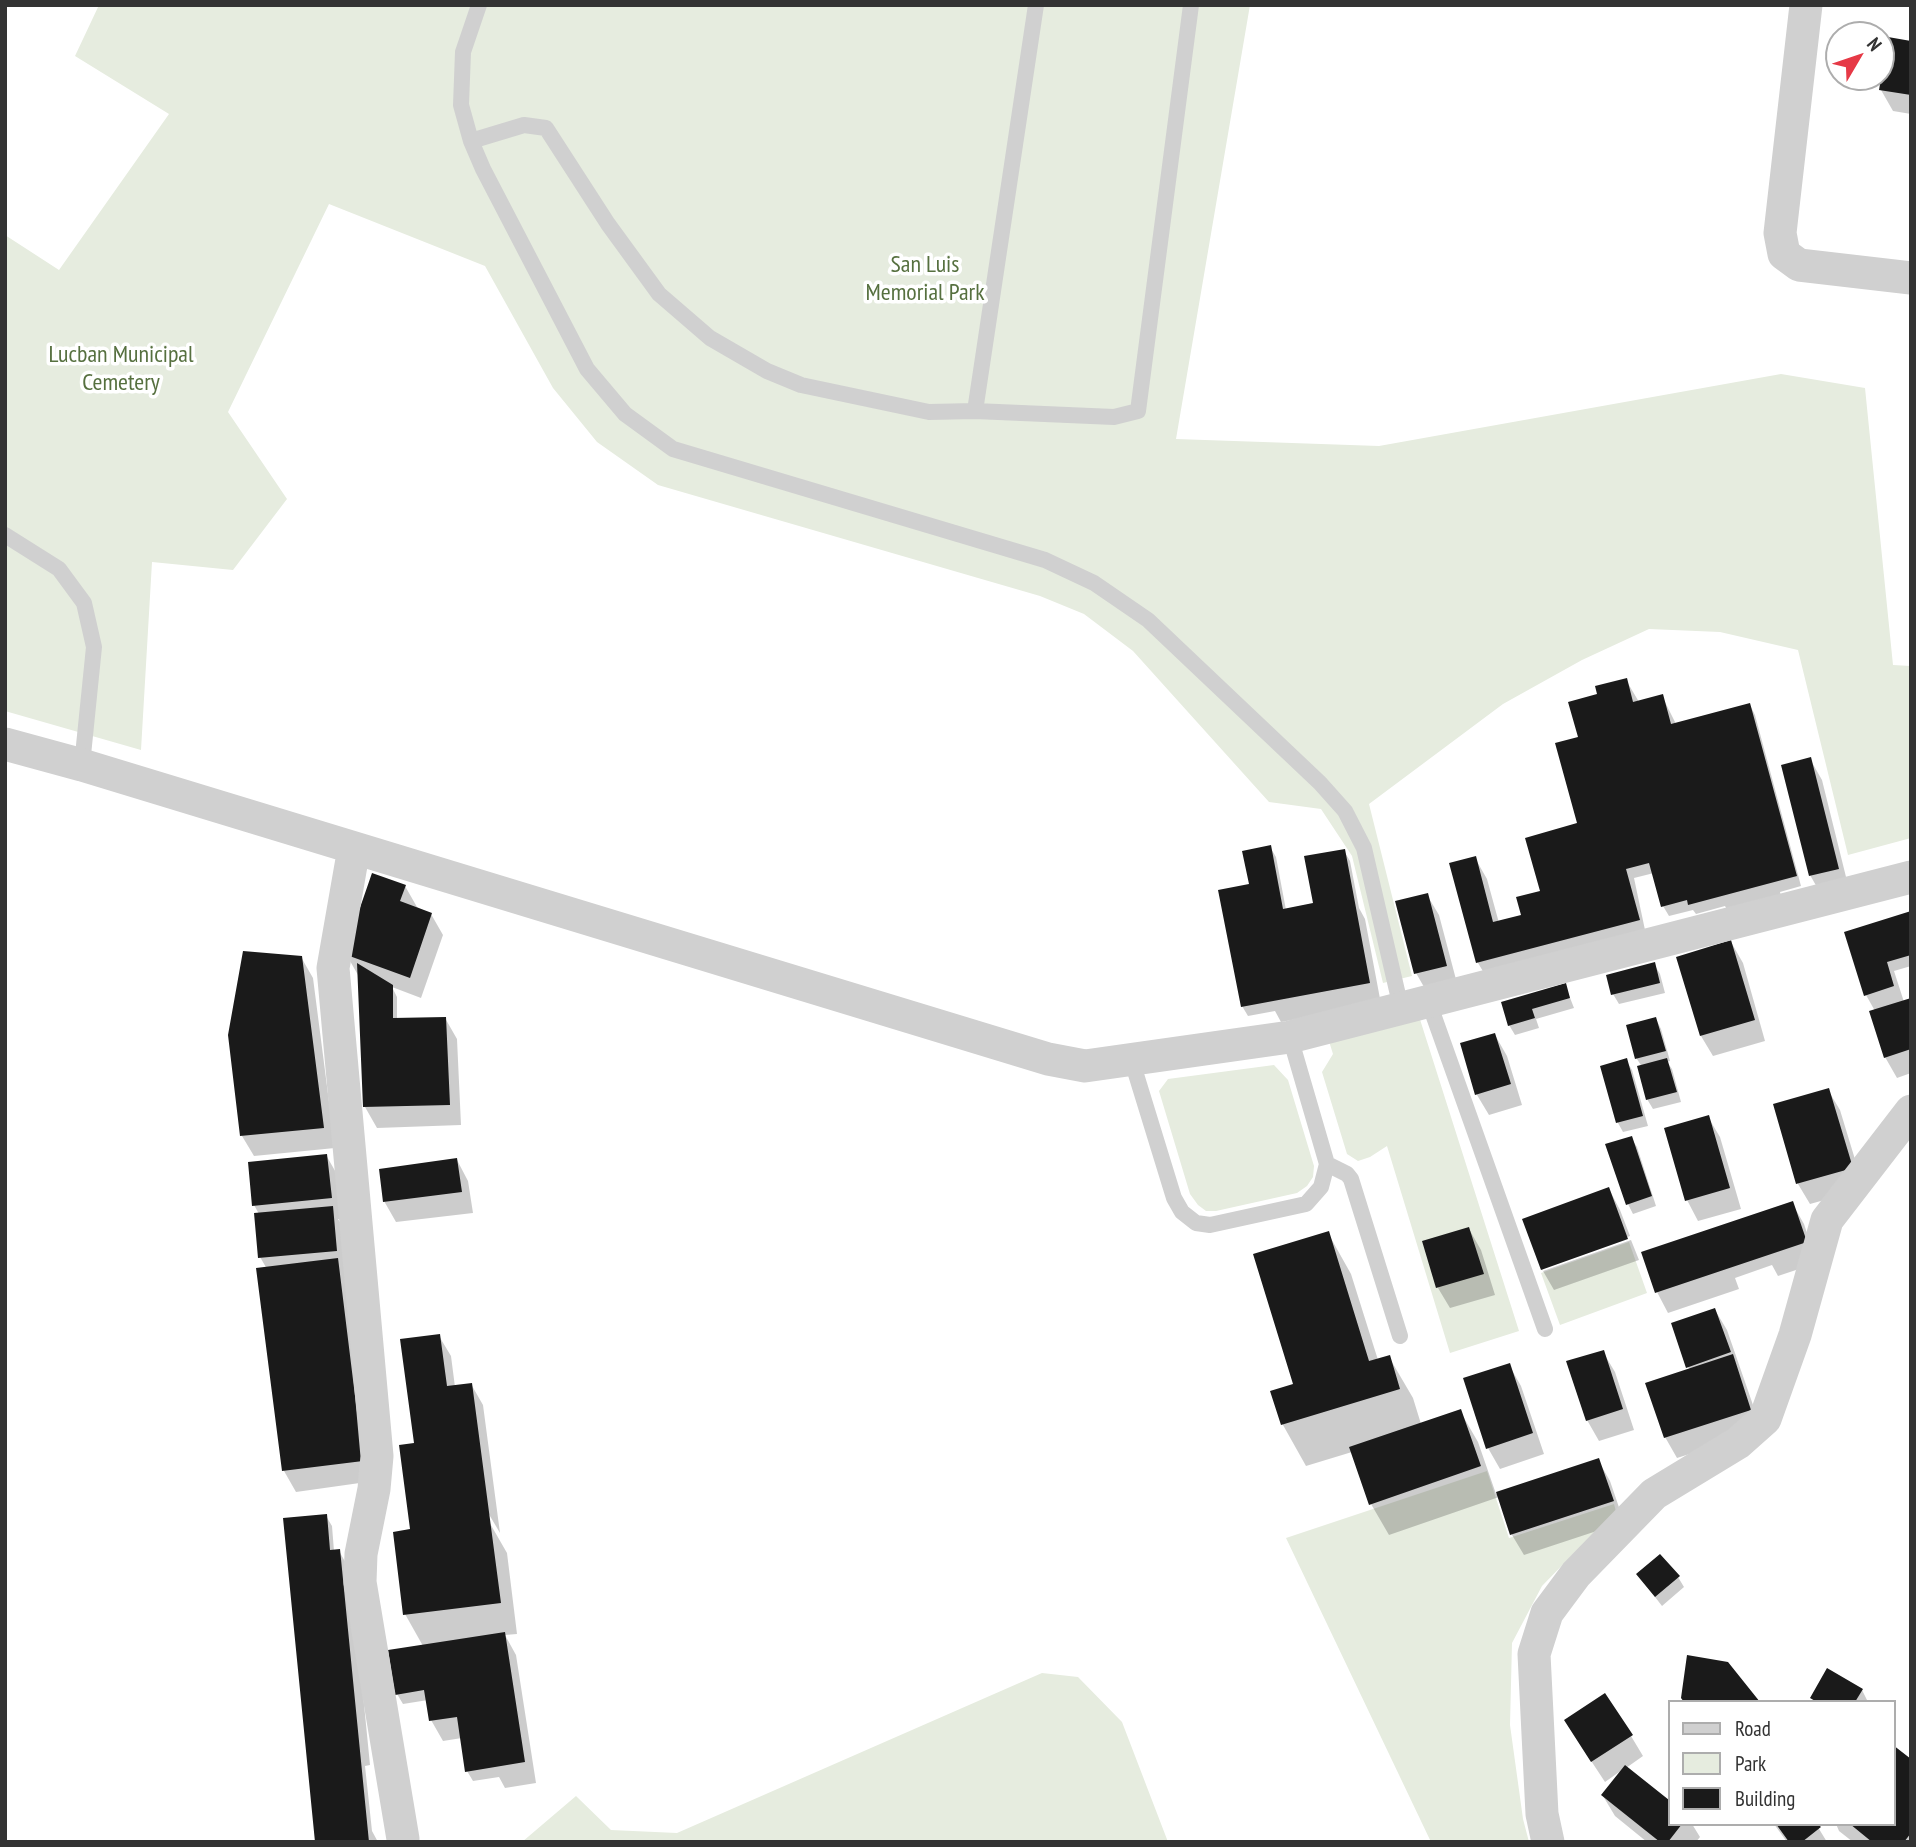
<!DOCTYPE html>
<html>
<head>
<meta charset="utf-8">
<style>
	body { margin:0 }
	#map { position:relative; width:1916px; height:1847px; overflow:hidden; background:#fff; font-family:"PT Sans Narrow",sans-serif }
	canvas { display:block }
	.frame { position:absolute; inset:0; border:7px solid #333; pointer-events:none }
	.legend { position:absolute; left:1668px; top:1700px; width:228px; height:126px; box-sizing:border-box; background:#fff; border:2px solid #adadad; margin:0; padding:9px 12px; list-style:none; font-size:21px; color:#333 }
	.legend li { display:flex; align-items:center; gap:14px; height:35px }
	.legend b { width:35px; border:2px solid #adadad }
	.north { position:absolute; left:1825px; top:21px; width:70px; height:70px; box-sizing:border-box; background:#fff; border:2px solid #adadad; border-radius:50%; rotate:51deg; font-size:19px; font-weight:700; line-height:28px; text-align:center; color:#333 }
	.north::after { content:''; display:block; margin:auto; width:24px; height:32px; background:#e63946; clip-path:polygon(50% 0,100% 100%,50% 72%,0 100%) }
</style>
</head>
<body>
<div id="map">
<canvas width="1916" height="1847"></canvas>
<div class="frame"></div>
<ul class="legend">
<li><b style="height:9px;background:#d0d0d0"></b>Road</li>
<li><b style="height:19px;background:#e6ecdf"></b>Park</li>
<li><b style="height:19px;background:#1a1a1a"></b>Building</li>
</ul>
<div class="north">N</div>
</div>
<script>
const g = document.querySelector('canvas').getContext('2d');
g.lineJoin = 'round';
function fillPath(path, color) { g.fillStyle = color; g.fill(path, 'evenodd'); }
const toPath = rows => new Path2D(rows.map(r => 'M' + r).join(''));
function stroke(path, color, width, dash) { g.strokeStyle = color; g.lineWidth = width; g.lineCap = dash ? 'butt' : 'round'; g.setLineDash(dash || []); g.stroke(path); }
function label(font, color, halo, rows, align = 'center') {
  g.font = font + ' "PT Sans Narrow",sans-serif'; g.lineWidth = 7; g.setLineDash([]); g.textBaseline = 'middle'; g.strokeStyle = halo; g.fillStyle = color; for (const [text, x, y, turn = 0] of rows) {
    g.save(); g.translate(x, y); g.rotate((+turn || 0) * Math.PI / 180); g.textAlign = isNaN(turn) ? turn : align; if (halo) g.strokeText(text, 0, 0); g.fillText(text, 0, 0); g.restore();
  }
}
fillPath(toPath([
	[99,5,1250,5,1176,439,1379,446,1781,374,1865,388,1893,665,1911,666,1911,838,1848,855,1798,650,1720,632,1649,629,1582,660,1503,704,1369,804,1412,976,1383,983,1352,856,1321,809,1269,802,1133,651,1084,614,1040,596,658,485,597,442,553,388,485,266,329,204,228,412,287,499,233,570,152,562,141,750,5,711,5,235,59,270,169,114,75,56],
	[1417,1010,1519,1331,1450,1353,1387,1146,1370,1157,1358,1161,1347,1154,1322,1072,1333,1054,1328,1038],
	[1274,1065,1288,1080,1314,1166,1313,1177,1307,1186,1297,1193,1216,1211,1206,1211,1198,1205,1190,1194,1159,1091,1168,1079],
	[1629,1242,1647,1293,1560,1325,1541,1273],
	[1487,1471,1509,1538,1614,1504,1618,1519,1578,1549,1542,1586,1512,1643,1510,1725,1523,1819,1529,1842,1431,1842,1286,1538],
	[1042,1673,1078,1677,1122,1722,1168,1842,522,1842,576,1796,611,1830,677,1833]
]), '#e6ecdf');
fillPath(toPath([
	[1911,43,1911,114,1893,111,1881,90],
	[1626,680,1639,702,1662,696,1676,724,1750,705,1755,715,1801,886,1780,892,1783,904,1731,917,1725,906,1696,914,1693,910,1669,916,1663,906,1654,873,1634,878,1645,930,1490,983,1478,963,1451,864,1475,858,1487,879,1499,923,1523,916,1542,892,1579,825,1580,738,1599,695],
	[1810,759,1822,780,1849,889,1822,896,1810,875],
	[1270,847,1276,857,1286,910,1316,905,1344,851,1350,861,1359,908,1365,919,1381,1004,1281,1022,1275,1011,1248,1016,1242,1006,1251,886],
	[405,886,417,907,431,914,443,935,421,998,392,987,397,997,397,1020,445,1018,457,1039,461,1125,377,1128,365,1107,358,975,346,954],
	[1427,895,1439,915,1458,987,1428,994,1416,973],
	[1911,913,1911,966,1894,971,1904,1002,1911,1000,1911,1073,1897,1078,1885,1057,1875,1011,1866,995],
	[1731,942,1743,963,1765,1041,1713,1056,1701,1036],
	[301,957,313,978,335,1148,254,1156,242,1136],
	[1654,964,1660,974,1665,993,1619,1004,1613,994],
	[1565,985,1574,1008,1536,1019,1539,1028,1515,1035,1509,1025],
	[1656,1019,1661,1029,1670,1061,1667,1062,1672,1069,1681,1102,1653,1109,1647,1099,1642,1067,1637,1059,1628,1026],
	[1495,1035,1507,1056,1522,1105,1489,1115,1477,1095,1462,1045],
	[1626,1060,1632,1070,1648,1126,1623,1132,1618,1123,1602,1067],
	[1828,1090,1840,1110,1864,1189,1810,1204,1798,1184,1775,1105],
	[1708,1117,1720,1137,1741,1209,1698,1221,1687,1200],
	[1631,1138,1637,1147,1656,1206,1633,1214,1628,1204],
	[326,1155,338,1176,342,1219,338,1219,344,1228,374,1481,296,1492,284,1471,258,1270,267,1269,260,1257,259,1214,254,1205],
	[457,1160,468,1181,473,1213,396,1222,384,1201],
	[1609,1189,1620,1210,1630,1236,1543,1268,1543,1271,1524,1220],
	[1792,1203,1804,1224,1817,1263,1778,1276,1772,1265,1735,1278,1739,1289,1668,1313,1657,1292],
	[1469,1229,1481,1250,1495,1295,1450,1308,1438,1288],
	[1328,1233,1351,1274,1378,1360,1389,1357,1413,1398,1421,1424,1460,1411,1478,1442,1496,1494,1598,1460,1610,1481,1624,1522,1524,1555,1512,1535,1499,1497,1389,1535,1371,1504,1352,1452,1306,1466,1283,1425,1272,1392,1296,1385],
	[1631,1240,1639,1260,1554,1290,1543,1271],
	[1715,1310,1727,1330,1762,1431,1677,1458,1665,1437,1690,1370,1688,1367],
	[439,1336,451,1356,455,1387,471,1384,483,1405,500,1533,487,1511,484,1513,507,1553,517,1634,505,1635,516,1655,536,1783,505,1788,499,1777,473,1781,467,1771,462,1738,443,1741,431,1720,428,1700,403,1704,397,1694,423,1646,405,1614,412,1531,416,1445],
	[1603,1352,1615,1372,1634,1430,1599,1441,1587,1420],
	[1509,1365,1521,1386,1544,1454,1500,1469,1488,1448],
	[326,1516,332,1526,334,1551,339,1551,351,1572,370,1765,365,1766,372,1831,378,1842,317,1842],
	[1638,1575,1678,1577,1684,1587,1662,1606],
	[1862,1690,1867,1700,1866,1702,1814,1702,1812,1698],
	[1631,1736,1643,1756,1626,1768,1669,1802,1669,1824,1692,1824,1700,1837,1696,1842,1647,1842,1615,1816,1603,1796,1622,1770,1605,1782,1578,1741],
	[1911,1761,1911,1842,1853,1842,1839,1831,1836,1824,1893,1824],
	[1774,1824,1816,1824,1827,1842,1787,1842]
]), '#0003');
fillPath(toPath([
	[1888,37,1911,41,1911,95,1879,90],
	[1627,678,1633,702,1663,694,1671,724,1750,703,1797,876,1688,905,1687,900,1661,907,1649,863,1626,869,1640,920,1476,963,1449,863,1476,856,1493,922,1521,915,1516,897,1540,891,1525,838,1577,823,1555,743,1578,737,1568,702,1597,694,1595,686],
	[1811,757,1839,869,1809,876,1781,765],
	[1271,845,1283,909,1313,903,1304,856,1345,849,1370,983,1241,1007,1218,890,1249,884,1242,851],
	[372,873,406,885,400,901,432,913,410,978,344,954],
	[1428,893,1447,966,1414,974,1395,901],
	[1911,911,1911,955,1887,962,1894,986,1864,996,1844,932],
	[1731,940,1755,1020,1700,1036,1676,957],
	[243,951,302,956,324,1128,240,1136,228,1035],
	[1655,962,1660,983,1611,995,1606,975],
	[357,963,393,985,393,1018,446,1017,450,1105,363,1107],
	[1566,983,1570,998,1532,1009,1535,1018,1508,1026,1501,1002],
	[1911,998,1911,1049,1884,1058,1869,1011],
	[1656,1017,1666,1051,1635,1059,1626,1025],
	[1495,1033,1511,1084,1475,1095,1460,1043],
	[1627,1058,1643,1116,1616,1123,1600,1066],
	[1667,1058,1677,1092,1646,1100,1637,1066],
	[1829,1088,1853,1168,1796,1184,1773,1104],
	[1709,1115,1730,1188,1685,1201,1664,1128],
	[1632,1136,1652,1196,1626,1205,1605,1144],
	[327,1154,332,1198,252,1206,248,1162],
	[457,1158,462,1192,383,1202,379,1169],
	[1609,1187,1628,1239,1541,1270,1522,1219],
	[1793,1201,1807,1242,1655,1293,1641,1252],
	[333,1206,337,1251,258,1258,254,1213],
	[1469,1227,1484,1274,1436,1288,1422,1241],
	[1329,1231,1369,1361,1390,1355,1400,1389,1281,1425,1270,1391,1293,1384,1253,1254],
	[338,1258,363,1461,282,1471,256,1268],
	[1715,1308,1731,1352,1686,1368,1671,1323],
	[440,1334,447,1386,472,1383,501,1603,403,1615,393,1532,410,1529,399,1445,414,1443,400,1339],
	[1604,1350,1623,1409,1586,1421,1566,1361],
	[1733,1354,1751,1410,1664,1438,1645,1383],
	[1510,1363,1533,1433,1486,1449,1463,1378],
	[1461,1409,1481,1466,1369,1505,1349,1447],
	[1599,1458,1614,1501,1510,1535,1496,1492],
	[327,1514,330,1550,340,1549,369,1842,315,1842,283,1518],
	[1660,1554,1680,1576,1655,1597,1636,1574],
	[505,1632,525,1762,465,1772,457,1717,429,1721,424,1690,395,1695,388,1650],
	[1687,1655,1728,1662,1760,1702,1684,1702,1681,1698],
	[1827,1668,1863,1689,1855,1702,1817,1702,1810,1698],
	[1605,1693,1633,1735,1591,1762,1564,1720],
	[1893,1745,1911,1759,1911,1833,1904,1842,1872,1842,1850,1824,1893,1824],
	[1625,1765,1669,1800,1669,1824,1682,1824,1668,1842,1660,1842,1601,1795],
	[1776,1824,1818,1824,1821,1827,1802,1842,1789,1842]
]), '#1a1a1a');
stroke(toPath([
	[479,5,463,52,461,105,471,141,483,169,587,369,625,414,673,449,1045,560,1094,583,1148,620,1320,783,1345,811,1364,848,1401,1008],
	[471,141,524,125,546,128,608,224,659,294,710,338,767,371,801,385,929,412,975,411,1114,417,1138,411,1191,5],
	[975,411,1036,5],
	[5,535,59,569,84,603,94,647,82,765],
	[1428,1000,1545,1329],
	[1290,1037,1327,1164,1347,1174,1351,1179,1400,1336],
	[1131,1058,1174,1198,1182,1212,1196,1223,1210,1225,1306,1204,1321,1187,1327,1164]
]), '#d0d0d0', 16);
stroke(toPath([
	[1806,5,1780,233,1784,254,1799,265,1911,278],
	[5,744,82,765,1048,1059,1085,1066,1290,1037,1911,877],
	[354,848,333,968,377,1456,374,1489,361,1554,360,1582,403,1839],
	[1548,1842,1542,1814,1534,1654,1547,1613,1576,1574,1654,1494,1738,1443,1765,1419,1795,1335,1827,1220,1911,1111]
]), '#d0d0d0', 33);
label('24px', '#56703f', '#fff', [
	["San Luis",925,265],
	["Memorial Park",925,293],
	["Lucban Municipal",121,355],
	["Cemetery",121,383]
]);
</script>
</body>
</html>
